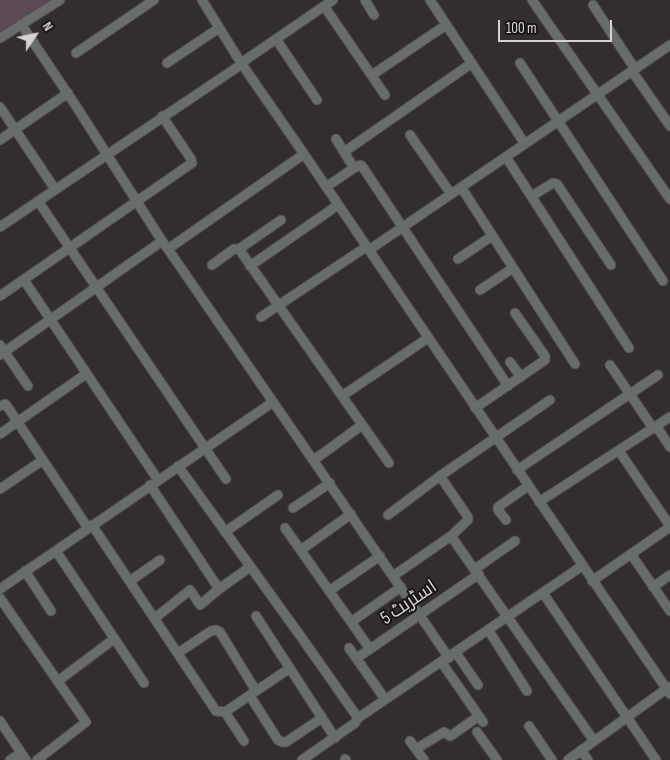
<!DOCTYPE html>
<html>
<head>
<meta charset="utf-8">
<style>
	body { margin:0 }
	#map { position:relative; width:670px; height:760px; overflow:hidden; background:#322d30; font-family:"Sofia Sans Condensed",sans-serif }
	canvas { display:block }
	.north { position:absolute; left:10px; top:10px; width:50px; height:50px; -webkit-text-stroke:4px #181617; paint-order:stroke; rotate:56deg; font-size:14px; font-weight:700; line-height:20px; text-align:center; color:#d6d2d4 }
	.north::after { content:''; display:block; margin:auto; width:18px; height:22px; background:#d6d2d4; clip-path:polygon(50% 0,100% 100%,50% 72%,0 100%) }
	.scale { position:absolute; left:498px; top:20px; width:114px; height:22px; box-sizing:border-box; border:2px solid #d6d2d4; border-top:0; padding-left:6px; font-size:15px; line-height:18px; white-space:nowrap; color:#d6d2d4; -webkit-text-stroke:4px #181617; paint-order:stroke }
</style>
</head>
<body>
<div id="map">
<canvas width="670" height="760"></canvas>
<div class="north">N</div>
<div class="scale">100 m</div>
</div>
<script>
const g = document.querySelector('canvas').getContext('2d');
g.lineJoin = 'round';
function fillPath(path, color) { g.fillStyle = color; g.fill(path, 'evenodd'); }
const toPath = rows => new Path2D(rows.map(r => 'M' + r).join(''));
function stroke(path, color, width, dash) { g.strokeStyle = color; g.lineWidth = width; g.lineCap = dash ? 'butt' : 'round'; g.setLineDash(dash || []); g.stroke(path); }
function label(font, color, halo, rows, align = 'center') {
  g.font = font + ' "Sofia Sans Condensed",Cairo,sans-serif'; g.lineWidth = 4; g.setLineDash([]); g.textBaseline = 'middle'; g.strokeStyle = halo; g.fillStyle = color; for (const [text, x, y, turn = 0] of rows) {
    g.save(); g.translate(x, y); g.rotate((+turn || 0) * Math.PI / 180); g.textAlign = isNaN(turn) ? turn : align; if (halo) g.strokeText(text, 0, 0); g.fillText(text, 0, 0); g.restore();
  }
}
fillPath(toPath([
	[0,0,53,0,0,33]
]), '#5e4a55');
const street = toPath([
	[365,0,374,15],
	[430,0,525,144],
	[532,0,670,199],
	[593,5,635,69],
	[324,6,385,95],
	[21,24,76,106,162,241],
	[0,38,60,0],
	[276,39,317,100],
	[76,53,154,0],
	[167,63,219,28],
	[241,63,333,0],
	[520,63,663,281],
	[632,71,670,126],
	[372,75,446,25],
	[0,107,55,189],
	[410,135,451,194],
	[336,139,354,168],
	[0,140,68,93],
	[344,152,472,63],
	[304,154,670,694],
	[506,157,629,348],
	[326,187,354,168,360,165,362,166,508,386],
	[461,187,575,364],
	[532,196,553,183,557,184,611,265],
	[38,201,226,479],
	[0,227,242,64],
	[168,249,449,658],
	[239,249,281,220],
	[369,250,670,45],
	[458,259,492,236],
	[212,265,234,249,239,249,389,463],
	[250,266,338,205],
	[24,280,158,480],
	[480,290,513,268],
	[0,296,192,163,191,159,162,116],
	[261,317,366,247],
	[0,345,28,386],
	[0,355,162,241,168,249,304,154,241,63,202,0],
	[510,362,521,377],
	[610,365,653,428,659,430,670,447],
	[342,396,428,338],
	[0,406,5,404,7,406,88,528],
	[475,408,545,360,545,356,515,313],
	[0,434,86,374],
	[619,451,670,526],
	[314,460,362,425],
	[178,466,304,641,358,718],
	[517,470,658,375],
	[150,485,219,589],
	[0,489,43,460],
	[539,502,670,417],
	[293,508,330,483],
	[388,515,440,476,550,400],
	[506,520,498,510,498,507,528,486],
	[92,525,216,711,225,712,290,668],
	[285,528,370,649],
	[225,532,278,495],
	[451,536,594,741],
	[301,550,351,514],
	[56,551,144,683],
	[631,554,670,611],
	[475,569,515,541],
	[25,571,51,611],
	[393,576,451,536,468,520,468,517,440,476],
	[130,581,160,560],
	[592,581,670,527],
	[653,587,670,575],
	[0,589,273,402],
	[329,591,380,556],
	[543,593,656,760],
	[0,598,86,722,37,760],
	[256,616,335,738],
	[155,618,190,590,200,605,219,589,250,567],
	[351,622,401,587],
	[489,631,527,691],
	[349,648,385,699],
	[178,653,211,631,216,630,220,632,256,691],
	[456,653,478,685],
	[357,658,479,574],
	[442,663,483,722],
	[58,681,114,639],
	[250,696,278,740,282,742,286,742,319,720,322,717],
	[225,712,244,741],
	[0,721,26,760],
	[529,726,552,760],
	[477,732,497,760],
	[410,741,424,760],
	[416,749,444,732,450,736,452,735,479,716],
	[581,750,588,760],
	[345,759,346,760],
	[10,760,21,753],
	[302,760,355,723,358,718,582,566],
	[568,760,669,687]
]);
stroke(street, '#504b4e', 11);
stroke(street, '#696c6c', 9);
label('19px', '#d6d2d4', '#181617', [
	["اسٹریٹ 5",409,603,-34]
]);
</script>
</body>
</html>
